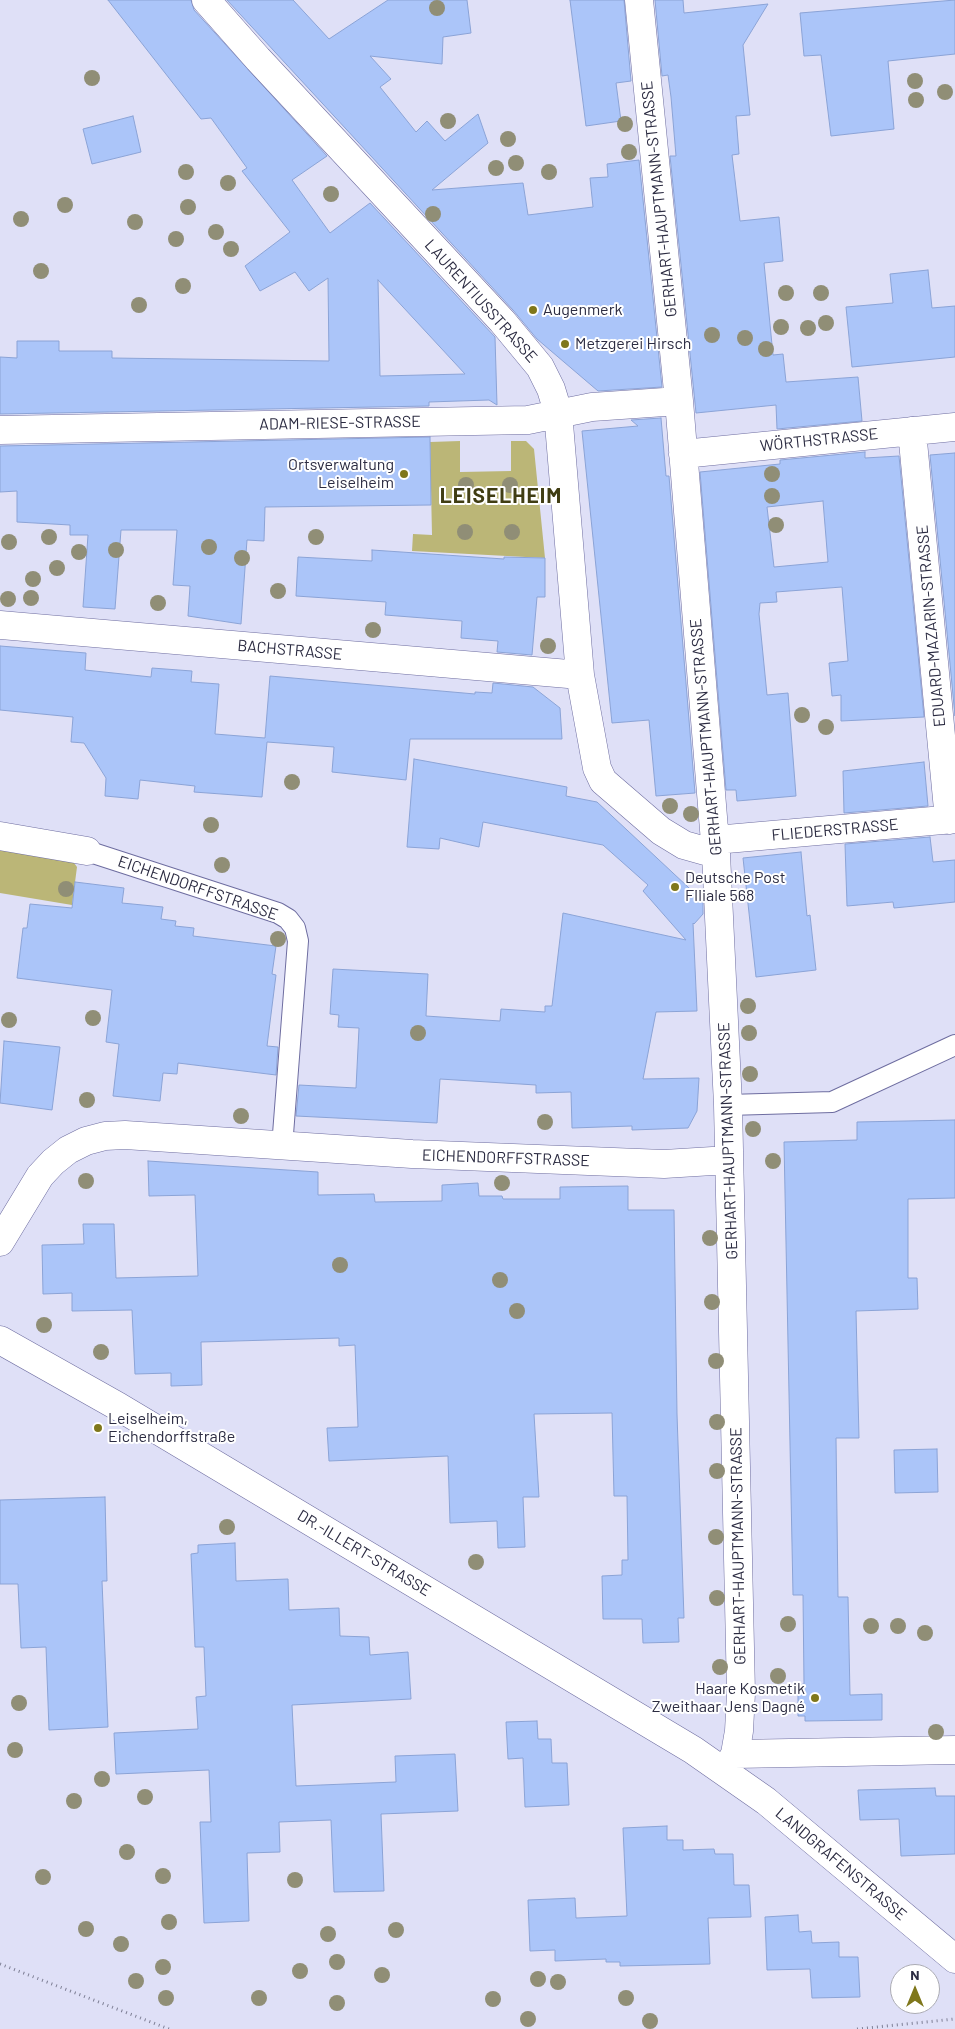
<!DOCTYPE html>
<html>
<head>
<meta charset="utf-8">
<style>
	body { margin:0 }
	#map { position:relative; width:955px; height:2029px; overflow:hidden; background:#dfe0f7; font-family:Barlow,sans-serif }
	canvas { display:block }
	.north { position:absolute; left:890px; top:1964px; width:50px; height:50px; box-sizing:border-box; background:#fff; border:1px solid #ababb3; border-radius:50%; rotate:0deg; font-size:14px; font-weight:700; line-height:20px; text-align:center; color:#2c2c42 }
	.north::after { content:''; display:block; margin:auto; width:18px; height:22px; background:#7f771b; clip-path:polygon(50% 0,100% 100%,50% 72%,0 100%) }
</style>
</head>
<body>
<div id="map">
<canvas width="955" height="2029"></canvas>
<div class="north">N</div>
</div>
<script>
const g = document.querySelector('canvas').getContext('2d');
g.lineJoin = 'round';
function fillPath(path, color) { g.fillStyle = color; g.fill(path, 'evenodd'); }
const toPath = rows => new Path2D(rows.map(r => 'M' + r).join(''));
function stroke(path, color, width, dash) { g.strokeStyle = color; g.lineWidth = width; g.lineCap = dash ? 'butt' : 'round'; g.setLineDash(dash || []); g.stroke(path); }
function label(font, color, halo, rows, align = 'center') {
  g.font = font + ' Barlow,sans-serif'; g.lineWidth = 4; g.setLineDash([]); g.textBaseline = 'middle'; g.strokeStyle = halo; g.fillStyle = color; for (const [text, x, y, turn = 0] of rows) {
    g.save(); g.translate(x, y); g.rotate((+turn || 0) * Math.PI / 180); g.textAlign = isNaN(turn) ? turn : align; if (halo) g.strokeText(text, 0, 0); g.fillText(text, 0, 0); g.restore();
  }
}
fillPath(toPath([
	[460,441,460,472,511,471,511,441,526,441,534,449,545,558,412,551,413,534,432,535,430,442],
	[0,844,69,856,77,867,72,905,0,893]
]), '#bbb677');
const building = toPath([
	[108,0,191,0,194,10,327,156,292,180,330,233,370,203,495,337,497,405,489,400,429,402,429,406,0,414,0,357,17,358,17,341,59,341,59,351,112,351,112,358,329,361,328,278,309,291,295,272,260,291,245,266,290,232,242,171,247,168,211,118,201,119,108,0],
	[378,280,465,374,380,376,378,280],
	[227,0,293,0,329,39,388,0,467,0,471,33,443,37,442,64,370,56,391,79,380,87,416,132,427,121,445,141,478,114,488,143,432,190,523,183,528,215,593,207,590,178,608,177,607,164,639,160,662,387,598,391,537,339,513,310,227,0],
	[570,0,624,0,631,81,616,83,621,121,586,126,570,0],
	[655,0,683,0,684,13,768,4,743,45,750,115,736,116,739,154,732,155,740,221,779,217,783,261,764,263,773,355,783,354,786,382,858,377,862,421,777,429,776,405,696,413,670,156,676,156,671,97,668,75,662,76,655,0],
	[955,0,955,54,888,61,894,129,831,136,821,55,804,56,800,13,955,0],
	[133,116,141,152,92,164,83,129,133,116],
	[928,270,932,308,955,306,955,357,852,367,846,307,893,303,890,274,928,270],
	[661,418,666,476,669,476,695,793,656,796,649,720,612,723,582,431,638,426,631,420,661,418],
	[430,437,431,505,265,507,264,541,247,540,241,624,188,616,190,586,173,585,177,530,121,530,115,609,83,607,88,535,70,535,70,525,17,522,17,491,0,492,0,446,430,437],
	[865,452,865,458,899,456,924,717,841,721,841,695,832,696,829,663,848,661,842,587,776,592,777,602,760,603,759,614,767,695,788,693,796,796,737,801,736,790,726,790,700,472,780,464,780,460,865,452],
	[823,501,828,562,774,567,767,507,823,501],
	[955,453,955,716,930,455,955,453],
	[372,550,504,559,504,557,545,558,545,597,537,597,532,655,497,652,498,641,461,638,462,621,385,615,386,602,296,596,298,557,372,561,372,550],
	[0,646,86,653,85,670,151,677,152,668,192,671,191,682,219,684,215,734,265,738,270,676,475,694,475,692,492,693,493,683,533,687,560,708,562,739,410,739,406,780,332,772,334,747,267,742,262,797,194,792,195,786,140,780,138,799,105,796,106,778,84,743,71,742,73,717,0,710,0,646],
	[414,759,567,787,566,796,597,802,703,901,703,914,694,924,693,923,697,1011,656,1012,643,1079,699,1078,697,1111,688,1128,632,1130,632,1126,572,1128,571,1092,536,1093,536,1085,440,1079,437,1123,296,1116,299,1085,356,1088,359,1028,338,1027,339,1015,330,1014,333,969,428,974,426,1016,500,1021,501,1009,545,1012,545,1006,552,1006,563,913,686,940,643,891,648,885,603,845,483,822,479,847,440,838,439,849,407,847,414,759],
	[924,762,928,806,844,813,843,771,924,762],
	[930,837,933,862,955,860,955,902,894,908,893,902,847,906,845,844,930,837],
	[801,852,807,916,810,915,816,970,756,977,743,858,801,852],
	[75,882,124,888,122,903,163,907,161,919,176,921,175,926,194,928,193,936,276,946,272,974,276,975,267,1046,278,1047,276,1075,178,1063,177,1074,163,1073,160,1101,113,1096,119,1044,106,1042,112,990,17,978,23,928,27,928,30,904,72,908,75,882],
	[4,1041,60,1047,52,1110,0,1103,4,1041],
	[955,1120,955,1198,908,1199,908,1278,917,1278,918,1309,856,1311,859,1438,836,1438,838,1597,848,1597,850,1695,882,1694,882,1720,805,1721,805,1716,798,1716,798,1685,804,1684,803,1595,793,1595,784,1142,857,1140,857,1122,955,1120],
	[148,1161,318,1172,318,1195,374,1194,375,1202,442,1201,442,1185,478,1183,479,1196,502,1196,503,1199,560,1199,560,1187,628,1186,628,1210,674,1210,677,1414,684,1618,678,1618,679,1642,643,1643,642,1619,603,1619,602,1576,622,1575,622,1560,628,1560,627,1496,614,1496,612,1413,534,1414,539,1497,523,1497,525,1547,498,1548,497,1521,450,1523,448,1456,329,1461,327,1428,358,1427,355,1345,339,1346,339,1338,201,1342,202,1385,171,1386,171,1373,135,1374,132,1310,72,1311,72,1293,43,1294,42,1245,84,1244,83,1224,114,1224,116,1278,198,1276,195,1195,149,1196,148,1161],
	[937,1449,938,1492,895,1493,894,1450,937,1449],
	[105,1497,107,1581,102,1581,108,1727,49,1730,46,1647,21,1648,18,1584,0,1584,0,1500,105,1497],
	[235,1543,236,1581,288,1579,289,1610,339,1608,340,1636,369,1637,370,1655,408,1652,411,1699,292,1705,296,1786,396,1782,395,1756,455,1754,458,1811,381,1814,384,1891,334,1892,331,1820,279,1822,280,1852,247,1853,249,1921,204,1923,200,1822,211,1822,209,1770,116,1774,114,1733,198,1729,196,1697,206,1696,204,1647,195,1647,191,1554,198,1553,198,1545,235,1543],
	[537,1721,538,1739,551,1739,552,1763,567,1763,569,1805,525,1807,523,1758,508,1759,506,1722,537,1721],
	[935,1788,936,1796,955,1796,955,1854,901,1856,899,1819,860,1820,858,1790,935,1788],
	[667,1826,667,1840,683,1840,683,1850,714,1849,715,1854,733,1854,734,1885,749,1885,751,1917,708,1918,710,1964,620,1966,620,1962,606,1962,606,1959,555,1961,555,1950,530,1951,528,1900,575,1898,576,1918,627,1916,623,1828,667,1826],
	[798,1915,799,1932,811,1931,812,1943,839,1942,839,1957,858,1957,860,1997,812,1998,810,1969,767,1970,765,1917,798,1915]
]);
fillPath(building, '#abc5f9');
stroke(building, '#8ba3d6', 1);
const lane = toPath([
	[87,851,278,913,288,919,295,928,298,941,282,1147],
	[728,1105,832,1102,955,1045]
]);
const street = toPath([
	[206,0,258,59,502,321,540,367,551,389,558,412,580,675,597,768,603,781,661,831,684,845,716,854],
	[639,0,679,401,716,854,728,1105,741,1693,739,1731,735,1754,725,1772],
	[0,430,528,420,592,407,679,401],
	[912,431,949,820],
	[683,454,955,427],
	[0,625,580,675],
	[0,836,87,851],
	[715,840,955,819],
	[0,1242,40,1176,53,1162,68,1150,86,1141,105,1136,125,1135,412,1154,664,1164,729,1160],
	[0,1340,119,1407,693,1750,766,1801,955,1959],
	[735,1754,955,1750]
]);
stroke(lane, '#6e6da0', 22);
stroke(street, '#6e6da0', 29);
stroke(toPath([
	[0,1964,169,2029],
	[857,2029,955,2019]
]), '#7e7f95', 3, [1, 4]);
stroke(lane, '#fff', 20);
stroke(street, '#fff', 28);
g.fillStyle = '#908e76';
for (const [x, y] of [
	[437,8],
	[92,78],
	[915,81],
	[945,92],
	[916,100],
	[448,121],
	[625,124],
	[508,139],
	[629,152],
	[516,163],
	[496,168],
	[186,172],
	[549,172],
	[228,183],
	[331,194],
	[65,205],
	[188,207],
	[433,214],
	[21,219],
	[135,222],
	[216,232],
	[176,239],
	[231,249],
	[41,271],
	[183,286],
	[786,293],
	[821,293],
	[139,305],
	[826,323],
	[781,327],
	[808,328],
	[712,335],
	[745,338],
	[766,349],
	[772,474],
	[466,485],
	[510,485],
	[772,496],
	[776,525],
	[465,532],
	[512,532],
	[49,537],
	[316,537],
	[9,542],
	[209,547],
	[116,550],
	[79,552],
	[242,558],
	[57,568],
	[33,579],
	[278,591],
	[31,598],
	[8,599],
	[158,603],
	[373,630],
	[548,646],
	[802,715],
	[826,727],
	[292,782],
	[670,806],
	[691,814],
	[211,825],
	[222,865],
	[66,889],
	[278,939],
	[748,1006],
	[93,1018],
	[9,1020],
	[418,1033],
	[749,1033],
	[750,1074],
	[87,1100],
	[241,1116],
	[545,1122],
	[753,1129],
	[773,1161],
	[86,1181],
	[502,1183],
	[710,1238],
	[340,1265],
	[500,1280],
	[712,1302],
	[517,1311],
	[44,1325],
	[101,1352],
	[716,1361],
	[717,1422],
	[717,1471],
	[227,1527],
	[716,1537],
	[476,1562],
	[717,1598],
	[788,1624],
	[871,1626],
	[898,1626],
	[925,1633],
	[720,1667],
	[778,1676],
	[19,1703],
	[936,1732],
	[15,1750],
	[102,1779],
	[145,1797],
	[74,1801],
	[127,1852],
	[163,1876],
	[43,1877],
	[295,1880],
	[169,1922],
	[86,1929],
	[396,1930],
	[328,1934],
	[121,1944],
	[337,1962],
	[163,1967],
	[300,1971],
	[382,1975],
	[538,1979],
	[136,1981],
	[558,1982],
	[166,1998],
	[259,1998],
	[626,1998],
	[493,1999],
	[337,2003],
	[528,2019],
	[650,2021]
]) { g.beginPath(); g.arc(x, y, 8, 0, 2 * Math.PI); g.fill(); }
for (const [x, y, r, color] of [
	[533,310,5,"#7f771b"],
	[565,344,5,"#7f771b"],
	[404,474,5,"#7f771b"],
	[675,887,5,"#7f771b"],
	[98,1428,5,"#7f771b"],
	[815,1698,5,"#7f771b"]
]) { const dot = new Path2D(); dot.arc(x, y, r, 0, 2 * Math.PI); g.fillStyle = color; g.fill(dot); stroke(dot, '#fff', 2); }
label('16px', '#2c2c42', '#fff', [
	["GERHART-HAUPTMANN-STRASSE",659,199,-96],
	["LAURENTIUSSTRASSE",481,301,48],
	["ADAM-RIESE-STRASSE",340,423,-1],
	["WÖRTHSTRASSE",819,440,-6],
	["EDUARD-MAZARIN-STRASSE",931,626,-95],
	["BACHSTRASSE",290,650,5],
	["GERHART-HAUPTMANN-STRASSE",706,737,-95],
	["FLIEDERSTRASSE",835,830,-5],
	["EICHENDORFFSTRASSE",198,888,19],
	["GERHART-HAUPTMANN-STRASSE",728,1141,-92],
	["EICHENDORFFSTRASSE",506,1158,2],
	["GERHART-HAUPTMANN-STRASSE",738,1546,-91],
	["DR.-ILLERT-STRASSE",364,1553,31],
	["LANDGRAFENSTRASSE",841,1864,40]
]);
label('16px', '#2c2c42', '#fff', [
	["Augenmerk",543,310],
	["Metzgerei Hirsch",575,344],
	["Ortsverwaltung",394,465,"right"],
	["Leiselheim",394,483,"right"],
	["Deutsche Post",685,878],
	["FIliale 568",685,896],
	["Leiselheim,",108,1419],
	["Eichendorffstraße",108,1437],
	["Haare Kosmetik",805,1689,"right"],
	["Zweithaar Jens Dagné",805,1707,"right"]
], 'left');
g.letterSpacing = '1px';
label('bold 21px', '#403d13', '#fff', [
	["LEISELHEIM",501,496]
]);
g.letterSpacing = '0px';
</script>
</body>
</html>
